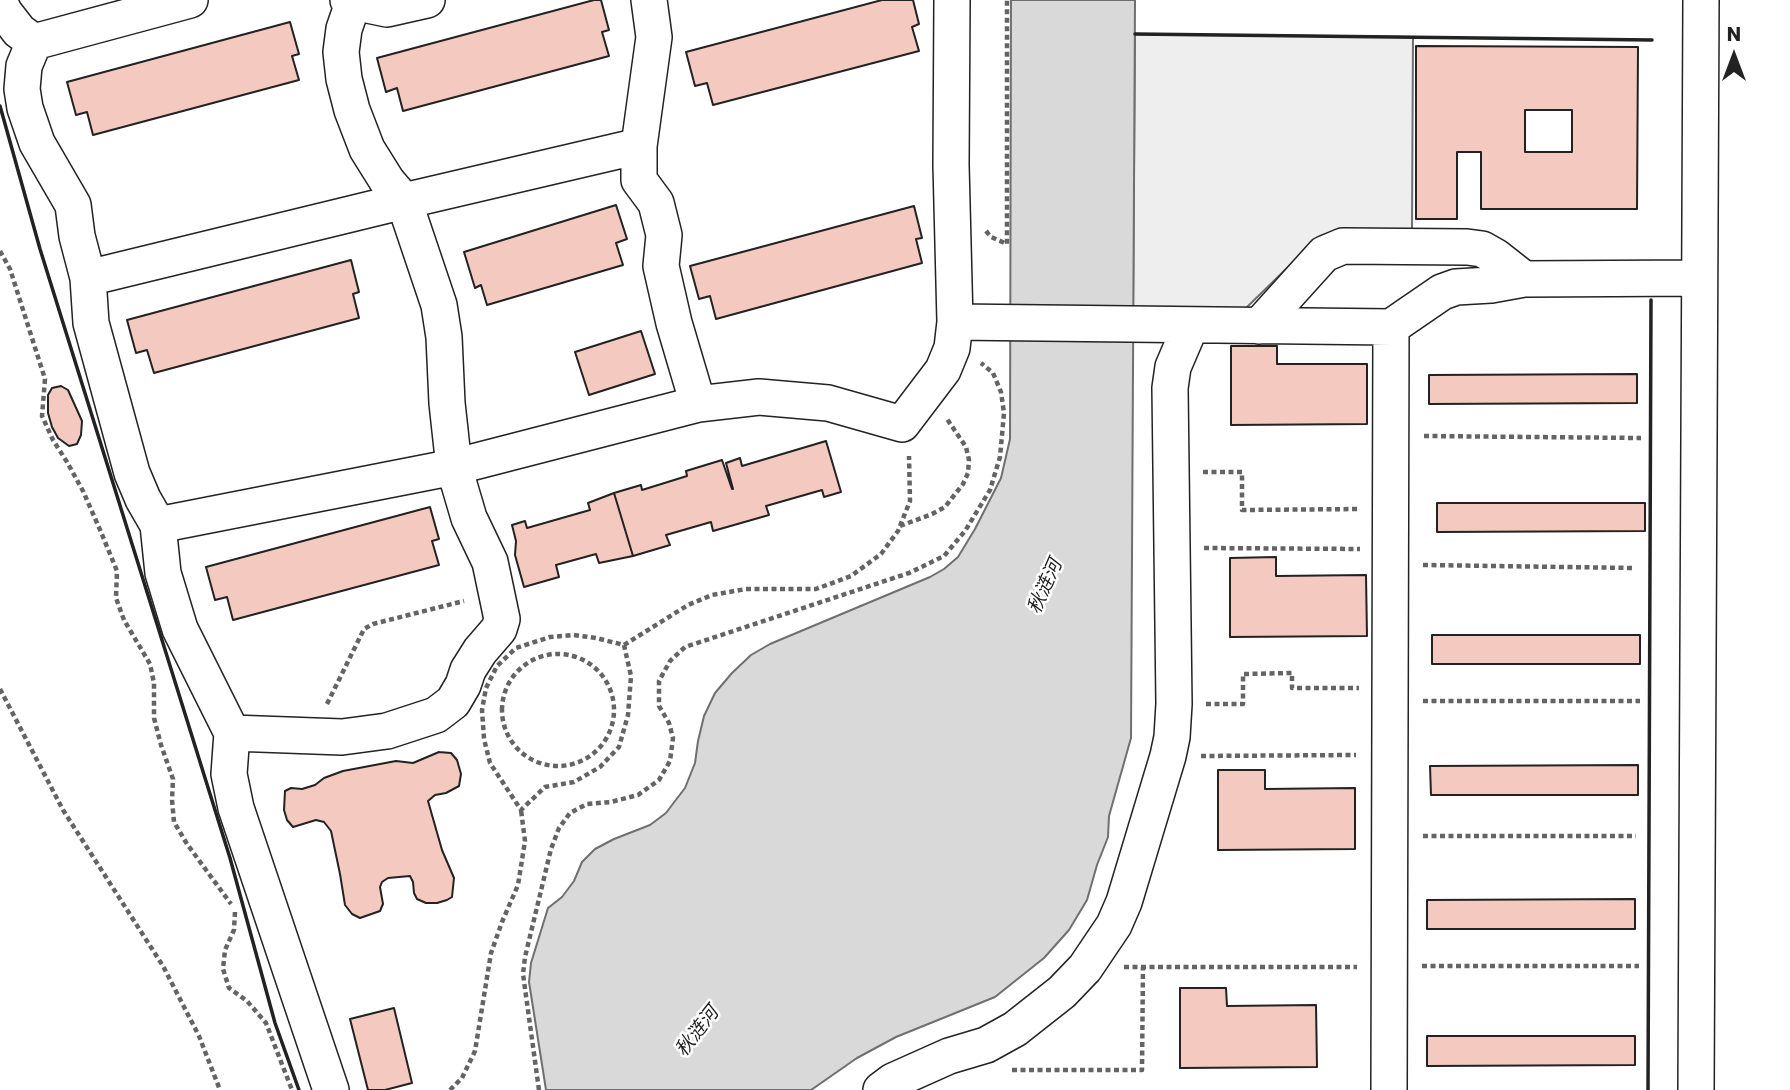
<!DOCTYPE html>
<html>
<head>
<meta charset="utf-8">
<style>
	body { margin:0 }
	#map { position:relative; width:1790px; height:1090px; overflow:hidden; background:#fff; font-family:Poppins,sans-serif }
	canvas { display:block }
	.north { position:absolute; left:1699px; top:21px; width:70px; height:70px; -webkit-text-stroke:5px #fff; paint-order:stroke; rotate:0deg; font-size:19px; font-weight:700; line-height:28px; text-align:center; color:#222 }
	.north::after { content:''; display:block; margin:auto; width:24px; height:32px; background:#222; clip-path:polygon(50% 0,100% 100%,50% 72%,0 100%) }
</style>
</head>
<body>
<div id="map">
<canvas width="1790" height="1090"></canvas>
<div class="north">N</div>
</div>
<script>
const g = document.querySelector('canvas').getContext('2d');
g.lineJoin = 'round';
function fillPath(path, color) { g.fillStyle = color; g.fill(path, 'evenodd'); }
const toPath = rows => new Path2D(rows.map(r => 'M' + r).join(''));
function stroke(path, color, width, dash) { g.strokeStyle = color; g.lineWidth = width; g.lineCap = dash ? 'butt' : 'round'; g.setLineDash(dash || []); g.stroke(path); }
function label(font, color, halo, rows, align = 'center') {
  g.font = font + ' Poppins,"Noto Sans SC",sans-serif'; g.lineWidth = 5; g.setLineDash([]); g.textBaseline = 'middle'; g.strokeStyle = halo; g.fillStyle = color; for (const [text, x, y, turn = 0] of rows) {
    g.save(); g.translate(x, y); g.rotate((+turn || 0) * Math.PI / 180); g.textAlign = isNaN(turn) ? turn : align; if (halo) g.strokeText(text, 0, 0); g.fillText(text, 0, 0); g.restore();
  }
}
const green = toPath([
	[1135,34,1413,37,1412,231,1330,233,1320,236,1246,308,1133,310,1135,34]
]);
fillPath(green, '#eee');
stroke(green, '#6f6f6f', 2);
const water = toPath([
	[1011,0,1135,0,1131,738,1109,816,1108,837,1097,865,1087,900,1069,930,1044,958,995,997,896,1037,857,1058,811,1090,546,1090,529,982,531,963,548,908,562,897,574,881,582,862,595,849,614,839,650,825,666,813,675,801,685,788,695,763,698,741,704,716,715,693,732,673,751,655,770,644,930,577,944,569,958,557,975,529,1001,478,1010,439,1011,0]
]);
fillPath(water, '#d9d9d9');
stroke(water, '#6f6f6f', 2);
const building = toPath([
	[594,0,601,0,609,30,602,32,609,56,403,111,397,88,386,92,377,58,594,0],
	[882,0,913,0,919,24,912,27,919,51,713,105,707,83,695,86,686,52,882,0],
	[290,22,299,54,292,56,299,80,93,135,87,112,76,115,67,82,290,22],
	[1416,46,1638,47,1637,209,1481,209,1481,152,1457,152,1457,219,1416,219,1416,46],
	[1525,110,1572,110,1572,152,1525,152,1525,110],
	[616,205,627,239,616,243,623,265,487,305,481,285,475,288,464,252,616,205],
	[914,206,922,238,916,239,922,263,716,319,710,296,699,299,690,266,914,206],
	[351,260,359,292,353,294,359,318,154,373,147,350,136,353,127,320,351,260],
	[641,331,655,374,589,395,575,352,641,331],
	[1231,346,1277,346,1277,364,1367,364,1367,424,1231,425,1231,346],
	[1637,374,1637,403,1429,404,1429,375,1637,374],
	[61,386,68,390,82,421,81,435,77,444,69,446,58,438,52,427,48,413,48,395,52,388,61,386],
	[826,441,841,492,824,497,822,490,766,506,769,515,713,531,711,522,666,535,670,545,633,556,614,493,641,485,642,490,687,476,686,471,722,460,732,489,733,489,726,463,740,458,742,466,826,441],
	[614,493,633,556,599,563,596,554,556,565,559,577,524,587,515,555,516,541,512,525,525,521,527,528,590,510,588,503,614,493],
	[1437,503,1645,503,1645,531,1437,532,1437,503],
	[430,507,439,539,432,541,439,565,233,620,227,597,215,600,206,567,430,507],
	[1276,557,1276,576,1366,575,1367,636,1230,637,1230,558,1276,557],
	[1432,635,1640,635,1640,664,1432,664,1432,635],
	[439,752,451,753,457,760,461,774,459,786,446,793,435,795,428,801,442,850,454,878,452,897,447,900,437,903,426,903,417,899,414,893,413,882,410,876,388,878,382,882,380,887,383,904,380,911,360,918,352,914,345,905,340,874,331,831,324,822,316,820,293,827,287,820,284,810,285,791,291,788,302,789,315,785,324,778,343,771,396,761,413,763,439,752],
	[1638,765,1638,795,1431,795,1430,766,1638,765],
	[1218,770,1265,770,1265,789,1355,788,1355,849,1218,850,1218,770],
	[1635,899,1635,929,1427,929,1427,900,1635,899],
	[1180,988,1226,988,1227,1006,1316,1005,1317,1067,1180,1068,1180,988],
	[394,1008,412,1083,385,1090,368,1090,350,1019,394,1008],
	[1427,1036,1635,1036,1635,1065,1427,1066,1427,1036]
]);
fillPath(building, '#f3c9c0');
stroke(building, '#222', 2);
const minor = toPath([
	[190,0,34,42,24,66,22,89,25,108,37,143,73,205,77,236,88,278,91,323,132,473,143,499,158,525,163,573,180,629,232,733,229,774,236,808,331,1090],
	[348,0,353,2,387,9,427,0],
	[649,0,654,37,639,146,639,180,656,203,664,235,661,266,674,323,698,404],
	[0,3,5,13,19,31,34,42],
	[88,278,404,201,639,146],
	[955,322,1391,327,1442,292,1456,287,1491,285,1524,279,1699,278],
	[1259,326,1324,254,1343,246,1467,247,1482,249,1496,257,1524,279],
	[158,525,454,467,698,404,759,397,828,403,902,424,943,370,952,348,955,322,951,165,952,0],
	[232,733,342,737,387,731,436,715,453,702,463,685,468,670,480,651,499,629,502,619,490,562,469,518,454,467,447,403,444,337,439,305,404,201,387,181,367,149,352,110,344,79,341,52,344,29,354,0],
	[881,1090,893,1081,949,1056,986,1045,1015,1029,1062,992,1085,968,1114,925,1124,902,1168,756,1172,737,1174,704,1170,388,1173,367,1191,325],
	[1389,1090,1391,327],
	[1696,1090,1701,0]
]);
stroke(minor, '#222', 38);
stroke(toPath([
	[986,231,991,237,1007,244,1007,0],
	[0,251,10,269,45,379,42,416,53,440,67,462,83,491,101,532,117,571,116,598,124,620,150,664,154,683,154,718,161,745,173,779,172,800,174,822,187,844,231,904],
	[1424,436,1641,438],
	[1203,472,1242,472,1242,510,1359,509],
	[900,526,932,514,945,507,963,484,968,473,969,460,966,447,947,419],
	[1204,548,1360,549],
	[1423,565,1635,568],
	[574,635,596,638,624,645,631,676,628,715,619,747,600,767,574,782,545,787,521,810,490,763,484,739,482,710,486,688,497,666,516,648,550,637,574,635],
	[624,645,688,605,712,595,746,589,816,589,851,576,881,554,898,531,910,501,909,456],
	'502 710a56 56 0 1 1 112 0a56 56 0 1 1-112 0Z',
	[0,689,63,810,163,966,199,1036,220,1090],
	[1423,701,1640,701],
	[327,704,364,629,373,624,464,601],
	[1206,704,1243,704,1243,674,1292,673,1292,688,1359,688],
	[1201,756,1356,755],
	[1423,836,1636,836],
	[235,912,234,930,225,950,223,969,229,988,247,1001,266,1023,292,1090],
	[1422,966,1639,966],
	[1124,967,1357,967],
	[1012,1070,1142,1070,1143,967],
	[450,1090,462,1078,475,1051,491,953,502,922,518,885,525,841,521,810],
	[539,1090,523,974,525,957,551,849,559,828,570,813,587,804,611,802,638,795,659,780,670,761,673,738,669,723,659,706,659,681,670,661,685,647,909,573,944,556,965,531,990,490,1000,457,1004,413,1001,392,993,373,981,363]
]), '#646464', 4.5, [5, 3.5]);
stroke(minor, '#fff', 35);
stroke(toPath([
	[1135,34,1652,40],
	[0,106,40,249,230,858,275,1023,299,1090],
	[1648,1090,1651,300]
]), '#222', 3.5);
label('italic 19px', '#222', '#fff', [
	["秋涟河",1046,587,-66],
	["秋涟河",698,1032,-52]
]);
</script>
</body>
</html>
